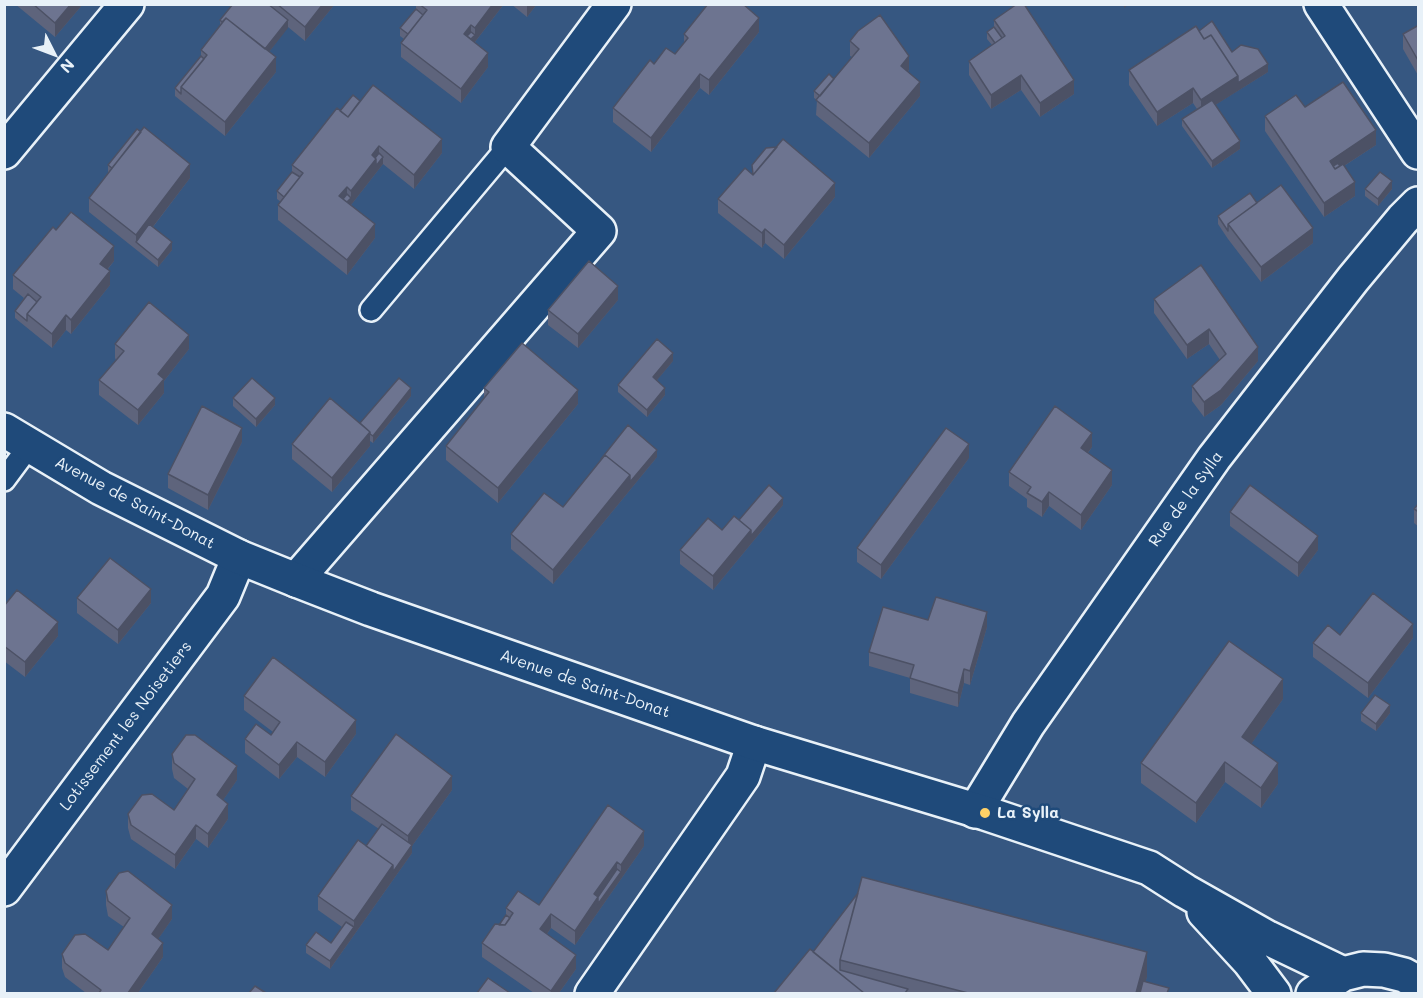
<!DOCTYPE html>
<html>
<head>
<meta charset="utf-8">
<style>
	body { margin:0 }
	#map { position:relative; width:1423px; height:998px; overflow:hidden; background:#365781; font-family:Mali,sans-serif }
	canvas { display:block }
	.frame { position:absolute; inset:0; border:6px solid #e8f1f8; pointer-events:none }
	.north { position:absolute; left:24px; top:24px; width:60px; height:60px; -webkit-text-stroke:4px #1f4a7a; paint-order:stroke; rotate:132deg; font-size:16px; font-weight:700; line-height:24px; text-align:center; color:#e8f1f8 }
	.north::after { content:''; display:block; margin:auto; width:21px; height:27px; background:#e8f1f8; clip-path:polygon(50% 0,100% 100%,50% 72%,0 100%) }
</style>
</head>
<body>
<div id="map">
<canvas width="1423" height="998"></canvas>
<div class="frame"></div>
<div class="north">N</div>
</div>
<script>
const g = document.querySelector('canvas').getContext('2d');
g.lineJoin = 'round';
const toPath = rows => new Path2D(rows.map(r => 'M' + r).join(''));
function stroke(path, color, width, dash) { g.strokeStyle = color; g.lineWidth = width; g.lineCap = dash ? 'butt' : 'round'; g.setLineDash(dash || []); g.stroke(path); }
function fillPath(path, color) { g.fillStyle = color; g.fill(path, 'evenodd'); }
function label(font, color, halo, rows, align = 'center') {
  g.font = font + ' Mali,sans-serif'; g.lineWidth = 5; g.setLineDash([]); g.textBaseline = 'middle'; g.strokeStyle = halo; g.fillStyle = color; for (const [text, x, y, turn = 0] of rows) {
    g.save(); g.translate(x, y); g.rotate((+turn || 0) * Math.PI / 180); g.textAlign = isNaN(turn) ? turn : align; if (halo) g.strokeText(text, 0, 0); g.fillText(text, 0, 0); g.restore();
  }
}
const lane = toPath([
	[371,310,508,147],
	[4,480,30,445]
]);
const street = toPath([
	[1321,4,1418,152],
	[4,152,127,4],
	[296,580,599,231,508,147,614,4],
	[975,811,1028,724,1214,458,1353,279,1403,219,1418,204],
	[4,889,223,596,239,557],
	[592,994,743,776,754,743]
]);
const secondary = toPath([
	[4,430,101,488,239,557,296,580,371,609,754,743,985,813,1149,868,1185,891,1268,938,1343,974],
	[1204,912,1250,962,1274,994],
	[1313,994,1343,974,1363,969,1384,970,1404,975,1418,983]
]);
stroke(lane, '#e8f1f8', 26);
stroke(street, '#e8f1f8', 38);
stroke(secondary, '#e8f1f8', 38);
stroke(lane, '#1f4a7a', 21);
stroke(street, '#1f4a7a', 33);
stroke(secondary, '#1f4a7a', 33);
fillPath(toPath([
	[15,4,83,4,55,37],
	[233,4,335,4,305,41,288,27,269,52,276,72,225,136,175,96,175,88,201,56,201,50,220,25,220,20],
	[416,4,504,4,475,42,488,67,461,103,401,57,401,43,404,39,400,36,400,28,416,9],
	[511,4,537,4,527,17],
	[994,20,1074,94,1040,117,1021,90,991,109,969,75,969,61,992,45,987,39,987,32,994,27],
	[1419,25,1419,77,1403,49,1403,34],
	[1199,31,1232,52,1268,72,1215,105,1240,149,1212,168,1182,126,1182,119,1197,109,1193,103,1157,126,1129,85,1129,70],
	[759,32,709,95,700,88,651,152,613,122,613,108,654,64,675,54,684,43,684,34],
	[850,41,909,70,908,72,920,96,869,158,816,115,817,100,814,98,814,91,834,79,852,57,850,56],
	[360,101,442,153,414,189,383,164,351,205,375,238,347,275,278,220,278,205,281,202,277,199,277,191,292,172,292,165,340,111],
	[1305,107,1376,145,1344,166,1355,196,1324,217,1265,131,1265,116],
	[108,165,190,178,153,227,172,250,158,267,89,212,89,198,108,173],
	[752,165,835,197,784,259,765,243,762,248,718,213,718,199,752,174],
	[1365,189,1392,189,1378,206,1365,196],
	[1257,203,1313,243,1261,282,1228,239,1218,224,1218,216],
	[56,230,114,261,108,269,110,285,71,334,66,330,52,348,15,318,15,311,24,298,13,289,13,275],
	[1201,265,1258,361,1221,405,1204,417,1192,401,1192,386,1220,360,1209,344,1187,359,1154,313,1154,299],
	[618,300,578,348,548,325,548,310],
	[115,344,189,349,164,381,164,393,138,425,99,395,99,380,116,360,115,358],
	[673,361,657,380,665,395,647,417,618,392,618,385],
	[484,388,578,404,498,503,446,460,446,446,484,398],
	[411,396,373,443,370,441,370,446,332,492,292,459,292,444,360,423],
	[233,398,275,405,256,427,233,406],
	[242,442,208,510,168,488,168,474],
	[1092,447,1088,453,1112,485,1081,530,1049,506,1042,517,1027,507,1027,499,1009,486,1009,472],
	[657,457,553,584,511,549,511,534],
	[969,458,881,579,857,562,857,548],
	[1419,503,1419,527,1414,523,1414,509],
	[783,505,713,590,680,564,680,550,722,530,739,520],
	[1230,512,1318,550,1298,577,1230,526],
	[77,598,151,603,118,644,77,613],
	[4,606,58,636,25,677,4,661],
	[928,620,987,627,970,685,964,683,958,707,910,693,910,678,869,666,869,652],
	[1340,635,1413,638,1368,698,1313,657,1313,643],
	[244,696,356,734,325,777,297,757,279,779,245,753,245,739,271,735,273,732,244,710],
	[1283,699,1251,744,1278,784,1261,808,1225,782,1196,823,1141,783,1141,763],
	[1361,713,1390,713,1376,731,1361,721],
	[172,754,237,780,223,800,228,819,208,848,196,839,175,869,131,839,128,828,128,814,174,810,188,789,174,778,172,769],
	[452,790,412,846,412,853,330,969,306,953,306,945,331,943,342,927,318,910,318,896,366,846,379,829,351,810,351,796],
	[644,846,575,945,551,928,547,934,576,969,559,993,534,993,482,957,482,943,499,925,506,915,506,908,539,905],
	[106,891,172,919,158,939,163,957,138,993,86,993,65,977,62,968,62,954,108,950,124,927,108,916,106,905],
	[813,952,1147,977,1145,982,1169,993,774,993]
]), '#5e647c');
fillPath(toPath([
	[71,4,83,4,55,37,55,23],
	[323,4,335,4,305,41,305,27],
	[493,4,504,4,468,51,468,44,475,35,475,28],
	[527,4,537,4,527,17],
	[1124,4,1129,4,1124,8],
	[759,18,759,32,709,95,709,80],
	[288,20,288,28,262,61,262,54],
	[471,25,471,39,464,34],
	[488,53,488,67,461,103,461,89],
	[909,56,909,70,901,80,901,66],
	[276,57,276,72,225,136,225,122],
	[1268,64,1268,72,1201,114,1201,100,1238,76],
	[700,74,700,88,651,152,651,138],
	[1021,75,1021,90,991,109,991,95],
	[1074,80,1074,94,1040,117,1040,103],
	[920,82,920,96,869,158,869,143],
	[1193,88,1193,103,1157,126,1157,112],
	[1376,130,1376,145,1333,173,1330,161],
	[442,139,442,153,414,189,414,175],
	[1240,141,1240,149,1212,168,1212,161],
	[379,146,379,160,383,157,383,164,344,214,344,207,351,198,351,191,372,155],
	[190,164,190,178,139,245,136,242,136,250,136,235],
	[1392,181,1392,189,1378,206,1378,199],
	[1355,182,1355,196,1324,217,1324,203],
	[835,183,835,197,784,259,784,245],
	[347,187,347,202,339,196],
	[375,224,375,238,347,275,347,260],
	[1313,228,1313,243,1261,282,1261,267],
	[765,229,765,243,762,248,762,233],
	[172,242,172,250,158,267,158,260],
	[114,246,114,261,100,278,100,264],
	[110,271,110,285,71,334,71,320],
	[618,286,618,300,578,348,578,334],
	[66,315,66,330,52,348,52,334],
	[1209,329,1209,344,1187,359,1187,345],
	[189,335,189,349,164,381,164,393,138,425,138,410,158,374],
	[1258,347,1258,361,1221,405,1204,417,1204,402],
	[673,353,673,361,653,385,653,377],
	[411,388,411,396,373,443,373,436],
	[665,388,665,395,647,417,647,410],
	[578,390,578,404,498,503,498,488],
	[275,398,275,405,256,427,256,419],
	[242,428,242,442,208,510,208,495],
	[370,432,370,446,332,492,332,478],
	[1092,433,1092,447,1081,462,1081,448],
	[969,444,969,458,881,579,881,565],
	[657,450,657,457,553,584,553,570,630,475],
	[1112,470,1112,485,1081,530,1081,515],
	[1049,492,1049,506,1042,517,1042,502],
	[783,498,783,505,713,590,713,576,751,530],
	[1318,536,1318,550,1298,577,1298,563],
	[151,589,151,603,118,644,118,630],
	[987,612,987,627,970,685,970,671],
	[58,622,58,636,25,677,25,662],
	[1413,624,1413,638,1368,698,1368,683],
	[964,669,964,683,958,707,958,693],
	[1283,679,1283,699,1242,757,1242,737],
	[1390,705,1390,713,1376,731,1376,724],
	[356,720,356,734,325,777,325,762],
	[297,742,297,757,279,779,279,765],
	[1225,762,1225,782,1196,823,1196,803],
	[1278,763,1278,784,1261,808,1261,788],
	[237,766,237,780,217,809,217,795],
	[452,776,452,790,412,846,412,853,330,969,330,961,354,927,354,921,393,865,408,850,408,836],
	[228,804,228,819,208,848,208,834],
	[196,825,196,839,175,869,175,855],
	[644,831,644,846,621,879,621,865],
	[617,862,617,876,621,872,621,879,575,945,575,931,594,894],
	[172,905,172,919,152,948,152,934],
	[551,914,551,928,540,944,540,929],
	[163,943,163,957,138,993,128,993],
	[1147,952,1147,977,1142,993,1136,993],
	[576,955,576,969,559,993,551,993,551,991]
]), '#4c5165');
const building = toPath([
	[33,4,71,4,55,23,33,4],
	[233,4,268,4,288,20,265,49,226,18,222,22,220,20,233,4],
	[277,4,323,4,305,27,277,4],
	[419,4,493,4,475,28,471,25,464,34,488,53,461,89,401,43,427,10,419,4],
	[708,4,743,4,759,18,709,80,700,74,651,138,613,108,650,60,654,64,666,48,675,54,688,38,684,34,708,4],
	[1017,4,1024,4,1074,80,1040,103,1021,75,991,95,969,61,1005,36,994,20,1017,4],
	[416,9,423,15,408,34,400,28,416,9],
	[880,15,909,56,901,66,920,82,869,143,816,100,859,49,850,41,858,31,880,15],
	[226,18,276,57,225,122,181,87,207,55,201,50,226,18],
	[1212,21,1232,52,1241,45,1258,49,1268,64,1238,83,1238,76,1211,35,1204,39,1199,31,1212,21],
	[1419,25,1419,62,1403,34,1419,25],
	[1196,26,1204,39,1211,35,1238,76,1201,100,1193,88,1157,112,1129,70,1196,26],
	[994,27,1002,38,995,43,987,32,994,27],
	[471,32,475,35,471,39,467,36,471,32],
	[201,56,204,59,181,87,181,94,175,88,201,56],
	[829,74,834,79,820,96,814,91,829,74],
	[1343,82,1376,130,1330,161,1335,169,1343,164,1355,182,1324,203,1265,116,1296,95,1305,107,1343,82],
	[373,85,442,139,414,175,379,146,372,155,376,159,351,191,347,187,339,196,375,224,347,260,278,205,303,173,292,165,315,136,337,108,348,117,373,85],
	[353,95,360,101,348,117,340,111,353,95],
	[1212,100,1240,141,1212,161,1182,119,1212,100],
	[144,127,190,164,136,235,89,198,144,127],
	[137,129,141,132,112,168,108,165,137,129],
	[783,139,835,183,784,245,765,229,762,233,718,199,745,168,753,175,783,139],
	[777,147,753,175,753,174,752,165,766,148,777,147],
	[379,153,383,157,376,166,376,159,375,158,379,153],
	[1338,163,1340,166,1335,169,1333,166,1338,163],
	[292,172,300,177,284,197,277,191,292,172],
	[1380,172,1392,181,1378,199,1365,189,1380,172],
	[1281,185,1313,228,1261,267,1228,224,1281,185],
	[1250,193,1257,203,1228,224,1228,231,1218,216,1250,193],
	[347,194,351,198,347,202,343,199,347,194],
	[71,212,114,246,100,264,110,271,71,320,66,315,52,334,27,314,41,297,13,275,53,227,56,230,71,212],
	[149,224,172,242,158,260,136,242,149,224],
	[589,261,618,286,578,334,548,310,589,261],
	[1201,265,1258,347,1221,390,1204,402,1192,386,1226,354,1209,329,1187,345,1154,299,1201,265],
	[28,294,37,302,27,314,27,321,15,311,28,294],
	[149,302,189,335,158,374,164,379,138,410,99,380,124,351,115,344,149,302],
	[657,339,673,353,653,377,665,388,647,410,618,385,657,339],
	[522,343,578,390,498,488,446,446,489,392,484,388,522,343],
	[252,378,275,398,256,419,233,398,252,378],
	[399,378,411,388,373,436,370,434,370,432,360,423,399,378],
	[330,398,370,432,332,478,292,444,330,398],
	[202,406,242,428,208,495,168,474,202,406],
	[1055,406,1092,433,1081,448,1112,470,1081,515,1049,492,1042,502,1027,493,1031,487,1009,472,1055,406],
	[628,425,657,450,630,482,630,475,605,455,601,459,628,425],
	[946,428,969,444,881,565,857,548,946,428],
	[605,455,630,475,553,570,511,534,544,493,563,507,605,455],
	[769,485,783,498,751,536,751,530,739,520,769,485],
	[1250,485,1318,536,1298,563,1230,512,1250,485],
	[1419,503,1419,512,1414,509,1419,503],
	[734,516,751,530,713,576,680,550,708,518,722,530,734,516],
	[110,558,151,589,118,630,77,598,110,558],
	[17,590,58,622,25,662,4,646,4,606,17,590],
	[1373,593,1413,624,1368,683,1313,643,1328,625,1340,635,1373,593],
	[936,597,987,612,970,671,964,669,958,693,910,678,914,665,869,652,883,607,928,620,936,597],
	[1229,641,1283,679,1242,737,1278,763,1261,788,1225,762,1196,803,1141,763,1229,641],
	[273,657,356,720,325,762,297,742,279,765,245,739,256,724,271,735,280,722,244,696,273,657],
	[1375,695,1390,705,1376,724,1361,713,1375,695],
	[396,734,452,776,408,836,351,796,396,734],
	[186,735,195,735,237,766,217,795,228,804,208,834,196,825,175,855,131,825,128,814,142,795,152,794,174,810,195,779,174,763,172,754,186,735],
	[608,805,644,831,621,865,617,862,594,894,598,897,575,931,551,914,540,929,576,955,551,991,482,943,495,924,505,925,513,913,506,908,518,891,539,905,608,805],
	[382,824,412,845,393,872,393,865,366,846,382,824],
	[358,840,393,865,354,921,318,896,358,840],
	[617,869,621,872,598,904,598,897,617,869],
	[128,871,172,905,152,934,163,943,128,993,99,993,101,990,65,963,62,954,75,935,85,934,108,950,130,918,108,901,106,891,119,873,128,871],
	[862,877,1147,952,1136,993,968,993,840,960,862,877],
	[858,893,840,960,840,970,908,989,905,993,864,993,813,952,858,893],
	[506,915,510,918,505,925,499,925,506,915],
	[346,922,354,927,330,961,306,945,316,932,331,943,346,922],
	[810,949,864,993,774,993,810,949],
	[488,978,510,993,477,993,488,978],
	[1143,981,1169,988,1167,993,1140,993,1143,981],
	[255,986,266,993,249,993,255,986]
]);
fillPath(building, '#6d7490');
stroke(building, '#4c5165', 1.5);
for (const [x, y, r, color] of [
	[985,813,6,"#ffd166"]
]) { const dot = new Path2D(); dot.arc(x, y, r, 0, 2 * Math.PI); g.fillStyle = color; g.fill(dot); stroke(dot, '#1f4a7a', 2); }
label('16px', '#e8f1f8', '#1f4a7a', [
	["Rue de la Sylla",1186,499,-54],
	["Avenue de Saint-Donat",135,503,28],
	["Avenue de Saint-Donat",585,684,19],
	["Lotissement les Noisetiers",126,726,-53]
]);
label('bold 16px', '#e8f1f8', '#1f4a7a', [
	["La Sylla",997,813]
], 'left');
</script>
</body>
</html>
